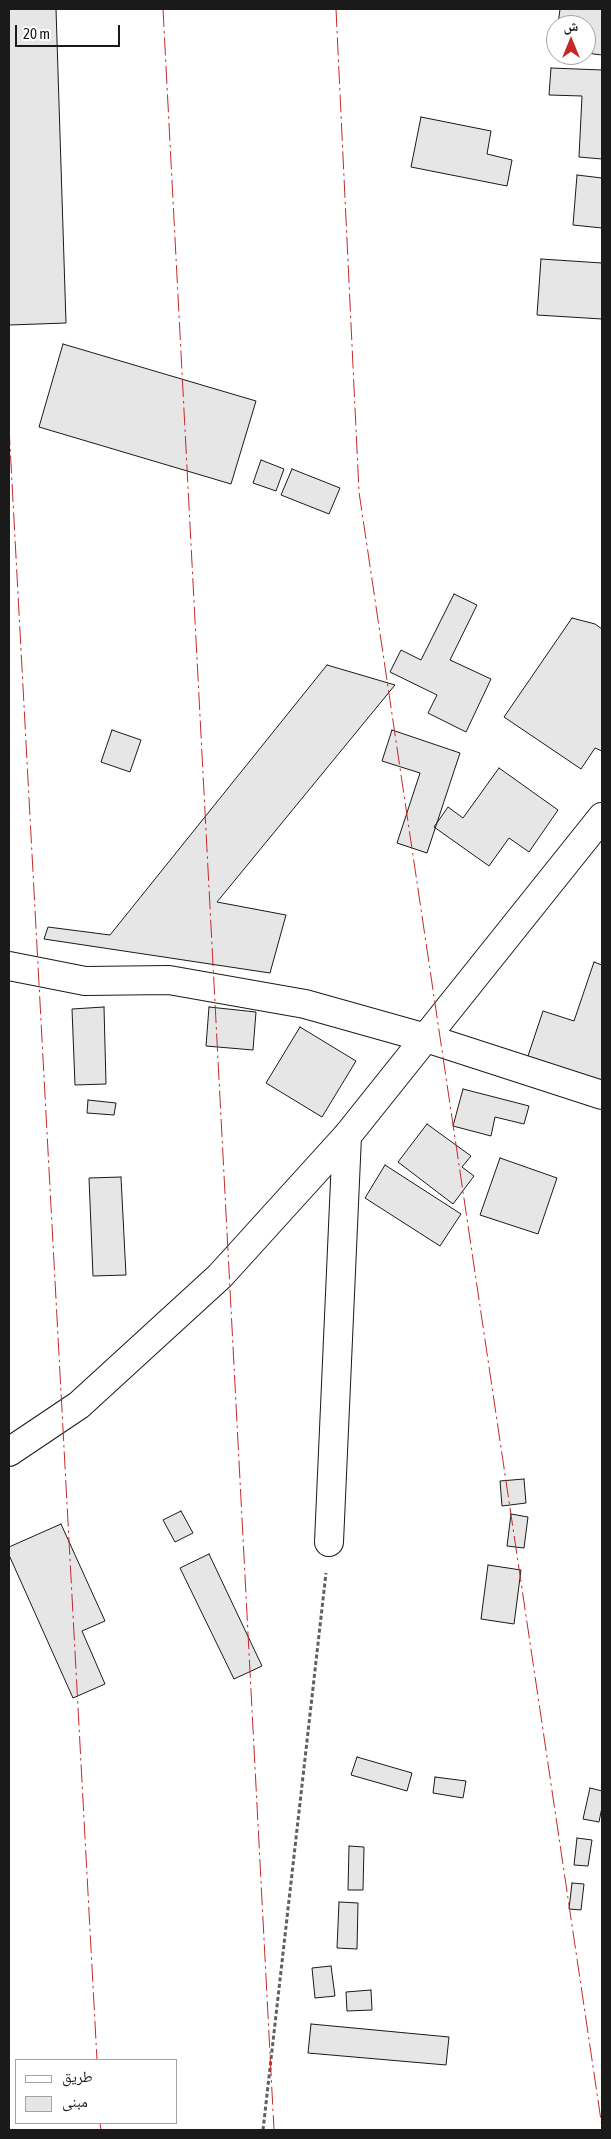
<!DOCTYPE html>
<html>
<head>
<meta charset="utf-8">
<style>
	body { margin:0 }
	#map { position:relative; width:611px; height:2139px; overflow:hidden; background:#fff; font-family:"Asap Condensed","Noto Naskh Arabic",sans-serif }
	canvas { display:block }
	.frame { position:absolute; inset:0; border:10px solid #1a1a1a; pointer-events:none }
	.legend { position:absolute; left:15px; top:2059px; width:162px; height:65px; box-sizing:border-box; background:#fff; border:1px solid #a3a3a3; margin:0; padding:6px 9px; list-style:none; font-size:15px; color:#1a1a1a }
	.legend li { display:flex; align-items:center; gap:10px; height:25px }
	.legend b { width:25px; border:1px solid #a3a3a3 }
	.north { position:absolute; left:546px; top:15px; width:50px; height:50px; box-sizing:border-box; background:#fff; border:1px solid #a3a3a3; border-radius:50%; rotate:0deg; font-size:14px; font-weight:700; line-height:20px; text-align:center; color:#1a1a1a }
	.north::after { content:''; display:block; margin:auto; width:18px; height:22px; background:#c62828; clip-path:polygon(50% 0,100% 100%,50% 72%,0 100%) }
	.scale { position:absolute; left:15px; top:25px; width:105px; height:22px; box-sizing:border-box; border:2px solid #1a1a1a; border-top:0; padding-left:6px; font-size:15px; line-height:18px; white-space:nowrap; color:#1a1a1a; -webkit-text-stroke:4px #fff; paint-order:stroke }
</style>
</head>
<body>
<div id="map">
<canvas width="611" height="2139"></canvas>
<div class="frame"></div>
<ul class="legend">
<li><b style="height:6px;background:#fff"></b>طريق</li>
<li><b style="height:14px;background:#e6e6e6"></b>مبنى</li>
</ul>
<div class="north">ش</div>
<div class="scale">20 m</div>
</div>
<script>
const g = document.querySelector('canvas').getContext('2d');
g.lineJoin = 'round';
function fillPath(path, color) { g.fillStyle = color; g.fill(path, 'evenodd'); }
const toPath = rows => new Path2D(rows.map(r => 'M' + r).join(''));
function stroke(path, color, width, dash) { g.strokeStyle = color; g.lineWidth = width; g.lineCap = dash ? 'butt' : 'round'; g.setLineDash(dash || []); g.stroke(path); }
const building = toPath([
	[9,9,56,9,66,323,9,325,9,9],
	[560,9,602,9,602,55,586,53,586,25,558,25,560,9],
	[551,68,602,70,602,159,579,157,582,96,549,95,551,68],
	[421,117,491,131,487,154,512,160,507,186,411,167,421,117],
	[577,175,602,178,602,228,573,225,577,175],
	[541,259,602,263,602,319,537,315,541,259],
	[63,344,256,401,231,484,39,427,63,344],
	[261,460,284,469,276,491,253,483,261,460],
	[292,469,340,488,329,514,281,495,292,469],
	[454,594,477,605,450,660,491,679,466,732,428,713,437,695,390,672,401,650,421,660,454,594],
	[572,618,595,624,602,629,602,751,595,748,581,769,504,717,572,618],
	[327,665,395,685,217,902,286,915,270,973,44,939,48,927,110,935,327,665],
	[112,730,141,740,130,772,101,762,112,730],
	[392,730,460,753,427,853,397,843,420,773,382,761,392,730],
	[499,768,558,810,529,852,509,838,489,866,434,827,448,807,463,818,499,768],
	[594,962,602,965,602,1087,526,1062,543,1011,574,1021,594,962],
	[104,1007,106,1084,75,1085,72,1009,104,1007],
	[209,1007,256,1012,253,1050,206,1046,209,1007],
	[300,1027,356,1061,322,1117,266,1083,300,1027],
	[463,1089,529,1106,524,1124,495,1117,491,1136,453,1126,463,1089],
	[88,1100,116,1103,114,1115,87,1113,88,1100],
	[427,1124,471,1156,462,1167,474,1176,453,1204,398,1162,427,1124],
	[500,1158,557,1178,538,1234,480,1215,500,1158],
	[385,1165,461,1214,440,1246,365,1198,385,1165],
	[121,1177,126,1275,93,1276,89,1178,121,1177],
	[524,1479,526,1503,502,1506,500,1481,524,1479],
	[181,1511,193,1533,175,1542,163,1520,181,1511],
	[511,1514,528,1517,524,1548,507,1546,511,1514],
	[61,1524,105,1621,82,1631,105,1684,73,1698,9,1555,9,1547,61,1524],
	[209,1554,262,1666,234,1679,180,1568,209,1554],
	[488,1565,521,1570,514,1624,481,1619,488,1565],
	[357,1757,412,1773,407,1791,351,1775,357,1757],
	[435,1777,466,1781,463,1798,433,1793,435,1777],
	[590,1788,602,1791,602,1807,599,1822,583,1819,590,1788],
	[577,1838,592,1840,588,1866,574,1865,577,1838],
	[349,1846,364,1847,363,1890,348,1890,349,1846],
	[572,1883,584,1884,581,1910,569,1909,572,1883],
	[339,1902,358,1903,357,1949,337,1948,339,1902],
	[331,1966,335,1996,315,1998,312,1968,331,1966],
	[371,1990,372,2010,347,2011,346,1992,371,1990],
	[311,2024,449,2037,446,2065,308,2053,311,2024]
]);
fillPath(building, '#e6e6e6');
stroke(building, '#1a1a1a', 1);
const minor = toPath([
	[9,966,85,981,169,980,305,1004,426,1038,602,1095],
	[329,1542,347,1136]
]);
const major = toPath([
	[9,1452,79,1405,220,1276,347,1136,602,817]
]);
stroke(minor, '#1a1a1a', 30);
stroke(major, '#1a1a1a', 30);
stroke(toPath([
	[263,2130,326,1573]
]), '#5f5f5f', 3, [4, 2.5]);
stroke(minor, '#fff', 28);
stroke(major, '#fff', 28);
stroke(toPath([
	[163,9,274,2130],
	[336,9,359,492,602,2127],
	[9,427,97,2060],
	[100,2123,101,2130]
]), '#c62828', 1, [18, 4, 2.5, 4]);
</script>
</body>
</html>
